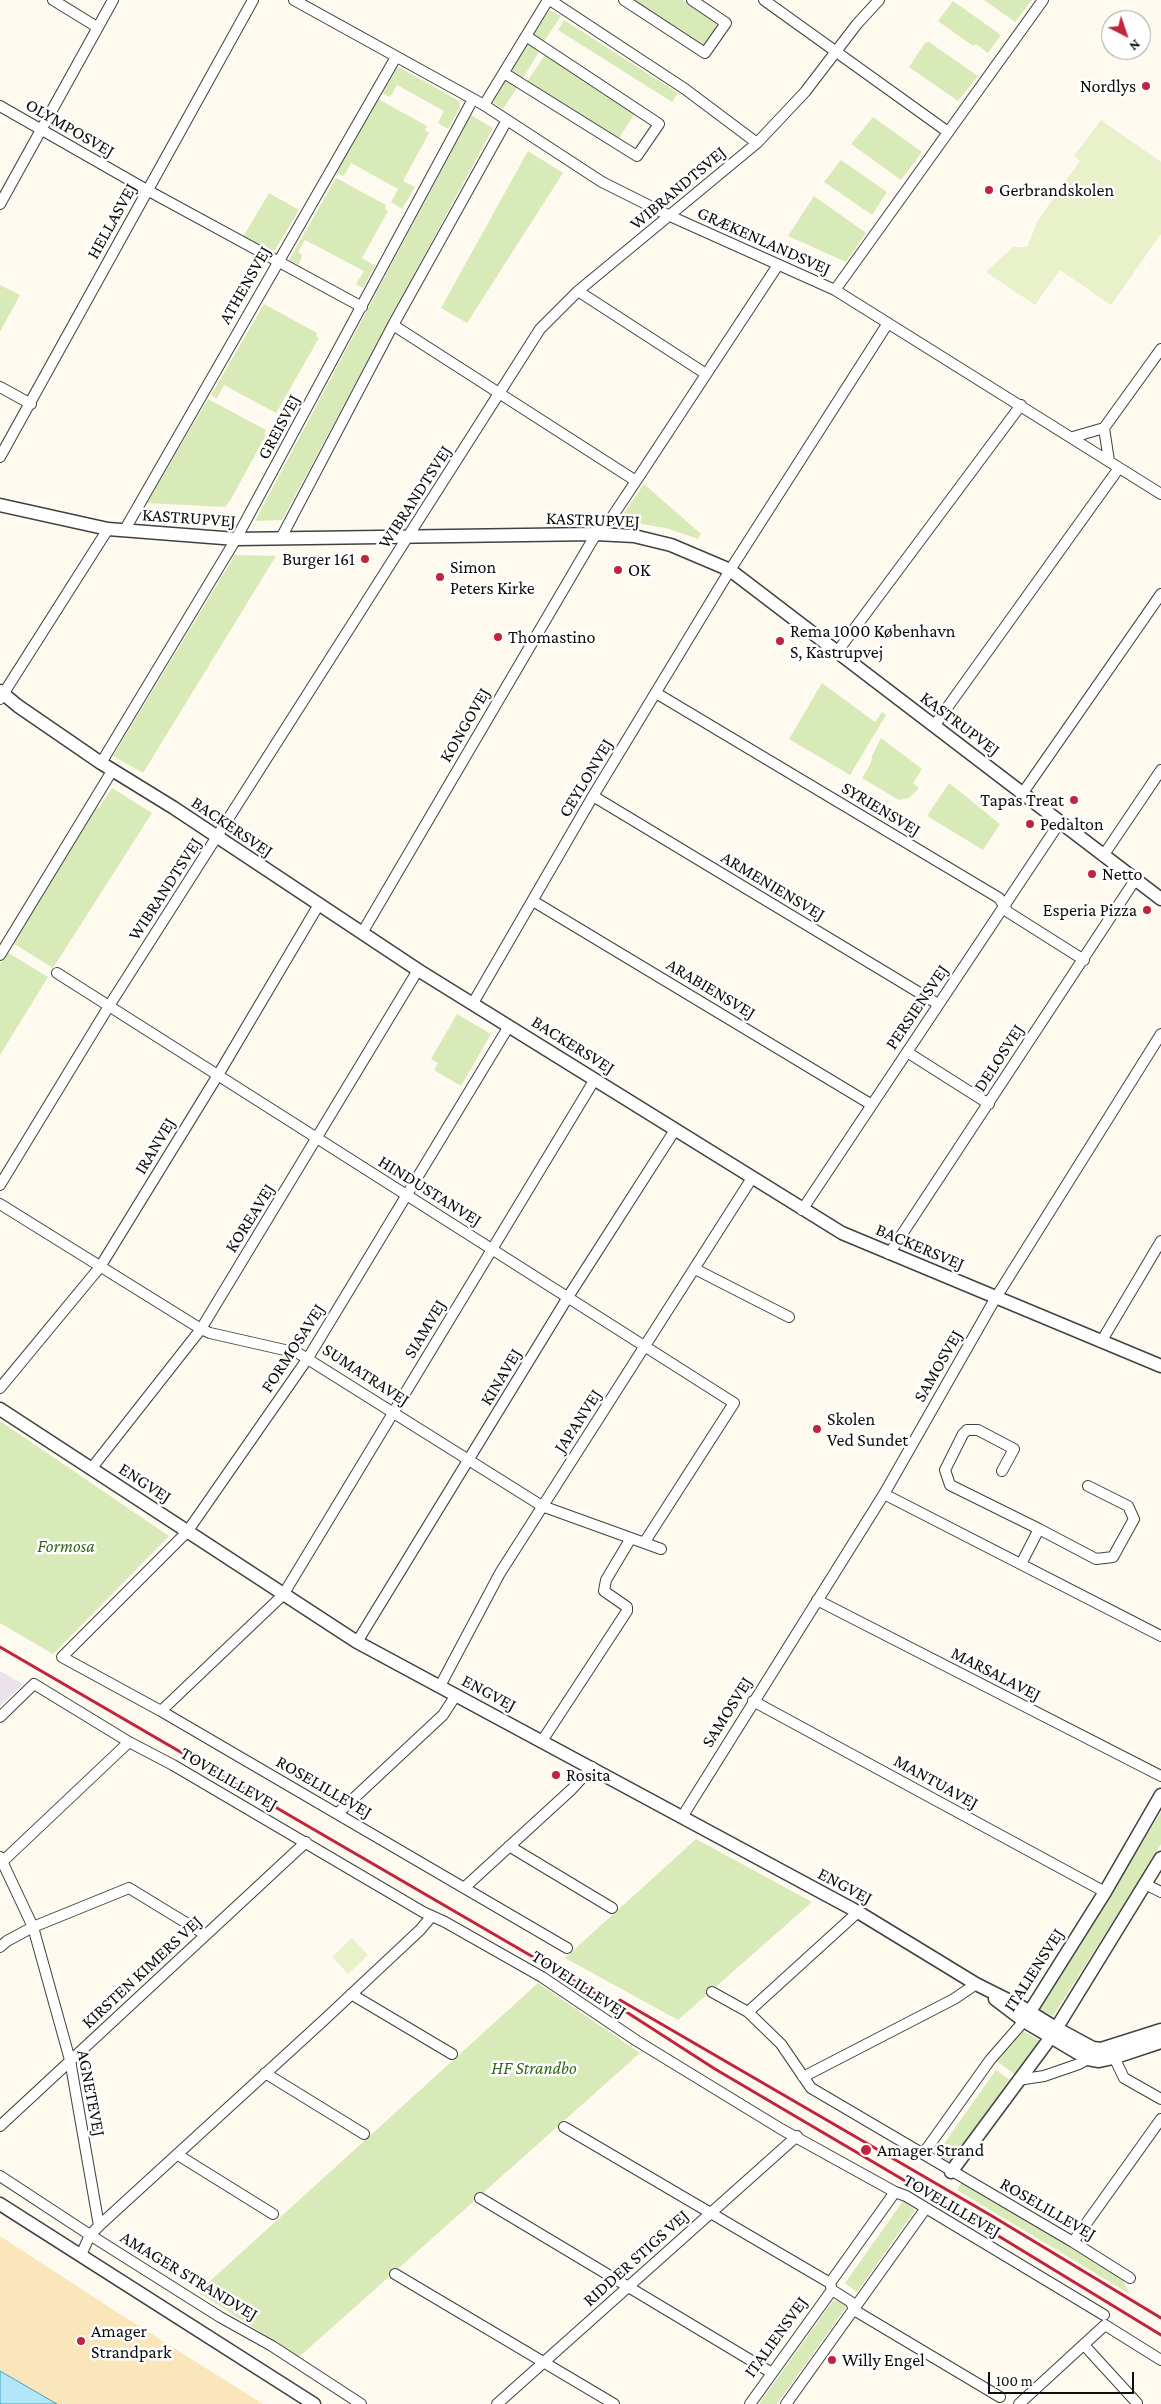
<!DOCTYPE html>
<html>
<head>
<meta charset="utf-8">
<style>
	body { margin:0 }
	#map { position:relative; width:1161px; height:2404px; overflow:hidden; background:#fffaef; font-family:"Crimson Pro",serif }
	canvas { display:block }
	.north { position:absolute; left:1101px; top:10px; width:50px; height:50px; box-sizing:border-box; background:#fff; border:1px solid #9f9f9f; border-radius:50%; rotate:139deg; font-size:14px; font-weight:700; line-height:20px; text-align:center; color:#0e0e0e }
	.north::after { content:''; display:block; margin:auto; width:18px; height:22px; background:#c1243e; clip-path:polygon(50% 0,100% 100%,50% 72%,0 100%) }
	.scale { position:absolute; left:988px; top:2372px; width:146px; height:22px; box-sizing:border-box; border:2px solid #0e0e0e; border-top:0; padding-left:6px; font-size:15px; line-height:18px; white-space:nowrap; color:#0e0e0e; -webkit-text-stroke:4px #fff; paint-order:stroke }
</style>
</head>
<body>
<div id="map">
<canvas width="1161" height="2404"></canvas>
<div class="north">N</div>
<div class="scale">100 m</div>
</div>
<script>
const g = document.querySelector('canvas').getContext('2d');
g.lineJoin = 'round';
function fillPath(path, color) { g.fillStyle = color; g.fill(path, 'evenodd'); }
const toPath = rows => new Path2D(rows.map(r => 'M' + r).join(''));
function stroke(path, color, width, dash) { g.strokeStyle = color; g.lineWidth = width; g.lineCap = dash ? 'butt' : 'round'; g.setLineDash(dash || []); g.stroke(path); }
function label(font, color, halo, rows, align = 'center') {
  g.font = font + ' "Crimson Pro",serif'; g.lineWidth = 5; g.setLineDash([]); g.textBaseline = 'middle'; g.strokeStyle = halo; g.fillStyle = color; for (const [text, x, y, turn = 0] of rows) {
    g.save(); g.translate(x, y); g.rotate((+turn || 0) * Math.PI / 180); g.textAlign = isNaN(turn) ? turn : align; if (halo) g.strokeText(text, 0, 0); g.fillText(text, 0, 0); g.restore();
  }
}
fillPath(toPath([
	[0,1671,23,1684,0,1706]
]), '#eae2ed');
fillPath(toPath([
	[627,0,683,0,715,22,717,27,707,45,703,47],
	[984,0,1032,0,1015,22],
	[953,1,1001,35,988,53,976,44,973,46,938,21],
	[550,10,561,16,543,43,532,36],
	[564,20,678,93,672,102,558,30],
	[529,42,541,49,521,81,509,73],
	[929,42,978,76,958,101,909,67,925,43],
	[545,55,636,112,617,141,527,82],
	[399,67,459,101,460,107,448,129,438,123,444,111,397,85,390,97,382,93,395,70],
	[506,79,518,86,503,109,494,103,494,99],
	[378,99,427,126,425,130,429,133,403,181,415,187,402,209,391,202,398,189,351,163,344,176,336,173],
	[471,115,493,128,282,520,255,521],
	[873,117,922,152,901,180,851,144],
	[528,151,563,173,467,323,441,308],
	[841,160,887,192,872,215,824,182],
	[336,178,386,205,385,209,388,211,362,258,375,266,363,288,356,284,364,271,305,240,298,252,302,255,299,265,289,260],
	[269,193,299,210,275,250,271,251,243,237],
	[814,196,866,233,846,262,788,236],
	[0,285,20,295,0,332],
	[264,304,317,333,316,336,319,338,276,413,224,385,217,398,211,395],
	[208,399,266,430,264,434,266,435,231,499,225,507,147,503],
	[644,484,701,534,698,539,666,528,623,521,621,517],
	[235,555,276,556,143,773,113,756],
	[822,683,875,722,882,712,886,715,850,775,789,739],
	[881,738,922,769,913,783,919,788,909,798,899,800,862,778,871,763,872,756],
	[949,783,1000,824,983,850,927,816],
	[112,788,152,813,53,968,13,943,96,808,99,808],
	[7,952,48,977,0,1055,0,964],
	[457,1014,491,1034,461,1086,434,1070,438,1063,431,1059],
	[0,1421,169,1536,53,1654,0,1623],
	[1161,1812,1161,1844,1133,1890,1053,2016,1040,2009],
	[696,1839,812,1902,678,2020,565,1958],
	[538,1983,640,2053,299,2357,198,2292],
	[1023,2031,1042,2042,1017,2076,999,2063,996,2058],
	[996,2070,1010,2080,950,2163,936,2155],
	[963,2180,1122,2279,1130,2294,957,2190],
	[903,2201,915,2210,857,2292,845,2283],
	[840,2299,847,2305,844,2310,777,2404,759,2404,832,2302]
]), '#d8eab8');
fillPath(toPath([
	[0,2236,115,2311,263,2404,57,2404,0,2371]
]), '#fbe5bb');
fillPath(toPath([
	[1101,120,1161,162,1161,234,1111,305,1060,270,1035,305,986,272,1013,247,1027,247,1038,220,1080,161,1074,156],
	[352,1938,368,1955,348,1974,332,1957]
]), '#e8f1ca');
const water = toPath([
	[0,2371,57,2404,0,2404,0,2371]
]);
fillPath(water, '#b3e6f7');
stroke(water, '#39a5cf', 1);
const minor = toPath([
	[53,0,97,27],
	[294,0,484,105,602,182,670,216,835,290,1161,494],
	[550,0,685,89,757,143],
	[624,0,705,53,726,23,692,0],
	[764,0,948,132],
	[504,73,637,156,659,124,526,36],
	[484,105,548,0],
	[0,106,147,190,362,307],
	[0,204,113,0],
	[835,290,1043,0],
	[578,291,706,374],
	[393,325,636,481],
	[0,387,31,404],
	[1104,428,1109,461],
	[1073,437,1104,428,1161,349],
	[0,457,253,0],
	[124,531,396,57],
	[281,538,393,325,507,120],
	[837,652,1021,405],
	[656,693,999,898,1008,912,1084,960],
	[0,699,108,529],
	[934,726,1119,468],
	[101,763,236,539,473,99],
	[1022,794,1161,594],
	[593,796,938,1004],
	[1103,856,1161,770],
	[533,901,872,1105],
	[362,933,596,534,610,520,636,481,778,265],
	[0,955,112,771],
	[57,973,734,1403,644,1543],
	[473,1003,593,796,730,570,888,323],
	[509,1026,308,1358,187,1532,62,1657,161,1711,567,1948],
	[907,1052,989,1104],
	[0,1185,109,1006,540,329,578,291,757,143,805,92,857,24,879,0],
	[0,1204,201,1329,210,1333,298,1353,542,1506,661,1549],
	[802,1210,1060,822],
	[889,1254,1135,880],
	[695,1269,789,1317],
	[1101,1342,1161,1241],
	[0,1388,100,1267,218,1075,318,906],
	[91,1469,201,1329,418,970],
	[1002,1471,1014,1449,978,1430,967,1430,963,1434,945,1470,950,1485,1039,1529,1021,1564],
	[884,1494,1161,1636],
	[1039,1529,1096,1559,1113,1557,1134,1519,1128,1506,1088,1486],
	[817,1600,1161,1776],
	[357,1642,568,1297,675,1130],
	[440,1686,500,1573,752,1178],
	[753,1701,1105,1892],
	[161,1711,283,1595,595,1079],
	[0,1717,34,1684,129,1742,173,1765,423,1912,445,1922,542,1977,637,2041,781,2129,895,2192,906,2196,1104,2315],
	[542,1741,627,1611,627,1607,604,1591,606,1580,631,1538],
	[338,1813,443,1715,456,1695],
	[682,1817,884,1494,995,1299,1161,1034],
	[509,1846,612,1908],
	[0,1857,33,1927,70,2060,99,2226],
	[2,1862,129,1742],
	[1145,1884,1161,1892],
	[465,1887,572,1789,592,1767],
	[0,1947,7,1941,33,1927,129,1888,206,1935],
	[712,1992,748,2012,781,2044,811,2088,1073,2242,1130,2278],
	[351,1994,452,2054],
	[748,2012,858,1912],
	[1111,2051,1124,2078,1161,2099],
	[265,2073,364,2134],
	[803,2077,954,1999,976,1984],
	[1018,2080,1044,2076,1079,2064,1088,2059,1090,2054],
	[0,2126,306,1842],
	[564,2127,830,2283],
	[923,2154,990,2060,1024,2021],
	[178,2155,273,2214],
	[0,2176,90,2235,220,2317,272,2346,361,2404],
	[480,2198,772,2373],
	[1073,2242,1161,2119],
	[81,2255,90,2235,101,2224,324,2020,420,1930,431,1917],
	[395,2274,614,2404],
	[832,2290,851,2302,854,2310,1000,2397],
	[1084,2345,1137,2403],
	[497,2404,797,2136],
	[750,2404,832,2290,830,2283,895,2192],
	[786,2404,926,2208],
	[1019,2404,1105,2325,1161,2360]
]);
const tertiary = toPath([
	[0,505,108,529,236,539,596,534,634,536,671,545,730,570,1161,899],
	[0,691,18,706,101,763,174,808,418,970,842,1233,1161,1366],
	[0,1409,357,1642,858,1912,976,1984,1020,2006,1056,2028,1093,2048,1101,2049,1161,2030],
	[995,1999,1024,2021,1088,2059,1099,2061,1113,2058,1161,2042],
	[1024,2021,1105,1892,1161,1795],
	[951,2172,1051,2037,1161,1858],
	[0,2204,314,2404]
]);
stroke(minor, '#414141', 12);
stroke(tertiary, '#414141', 15);
stroke(minor, '#fff', 10);
stroke(tertiary, '#fff', 12);
stroke(toPath([
	[0,1647,614,2004,715,2069,987,2229,1161,2335],
	[620,2000,992,2216,1161,2318]
]), '#c1243e', 3);
for (const [x, y, r, color] of [
	[1146,86,5,"#c1243e"],
	[989,190,5,"#c1243e"],
	[365,559,5,"#c1243e"],
	[618,570,5,"#c1243e"],
	[440,577,5,"#c1243e"],
	[498,637,5,"#c1243e"],
	[780,641,5,"#c1243e"],
	[1074,800,5,"#c1243e"],
	[1030,824,5,"#c1243e"],
	[1092,874,5,"#c1243e"],
	[1147,910,5,"#c1243e"],
	[817,1429,5,"#c1243e"],
	[556,1775,5,"#c1243e"],
	[866,2150,6,"#c1243e"],
	[81,2341,5,"#c1243e"],
	[832,2360,5,"#c1243e"]
]) { const dot = new Path2D(); dot.arc(x, y, r, 0, 2 * Math.PI); g.fillStyle = color; g.fill(dot); stroke(dot, '#fff', 2); }
label('18px', '#0e0e0e', '#fff', [
	["Nordlys",1136,86,"right"],
	["Gerbrandskolen",999,190],
	["Burger 161",355,559,"right"],
	["Simon",450,567],
	["Peters Kirke",450,588],
	["OK",628,570],
	["Rema 1000 København",790,631],
	["S, Kastrupvej",790,652],
	["Thomastino",508,637],
	["Tapas Treat",1064,800,"right"],
	["Pedalton",1040,824],
	["Netto",1102,874],
	["Esperia Pizza",1137,910,"right"],
	["Skolen",827,1419],
	["Ved Sundet",827,1440],
	["Rosita",566,1775],
	["Amager Strand",877,2150],
	["Amager",91,2331],
	["Strandpark",91,2352],
	["Willy Engel",842,2360]
], 'left');
label('18px', '#0e0e0e', '#fff', [
	["OLYMPOSVEJ",70,128,30],
	["WIBRANDTSVEJ",678,188,-40],
	["HELLASVEJ",112,221,-61],
	["GRÆKENLANDSVEJ",764,241,24],
	["ATHENSVEJ",245,285,-60],
	["GREISVEJ",279,427,-62],
	["WIBRANDTSVEJ",415,497,-57],
	["KASTRUPVEJ",189,518,4],
	["KASTRUPVEJ",593,520,2],
	["KASTRUPVEJ",960,724,37],
	["KONGOVEJ",465,725,-60],
	["CEYLONVEJ",586,778,-59],
	["SYRIENSVEJ",881,809,31],
	["BACKERSVEJ",232,827,34],
	["ARMENIENSVEJ",773,886,31],
	["WIBRANDTSVEJ",165,889,-57],
	["ARABIENSVEJ",711,989,31],
	["PERSIENSVEJ",917,1007,-56],
	["BACKERSVEJ",573,1045,32],
	["DELOSVEJ",999,1058,-57],
	["IRANVEJ",155,1146,-59],
	["HINDUSTANVEJ",430,1191,32],
	["KOREAVEJ",250,1218,-58],
	["BACKERSVEJ",920,1247,23],
	["SIAMVEJ",425,1329,-59],
	["FORMOSAVEJ",293,1348,-57],
	["SAMOSVEJ",938,1366,-60],
	["SUMATRAVEJ",366,1375,33],
	["KINAVEJ",501,1377,-59],
	["JAPANVEJ",578,1421,-57],
	["ENGVEJ",145,1483,33],
	["MARSALAVEJ",996,1674,27],
	["ENGVEJ",489,1693,28],
	["SAMOSVEJ",727,1712,-58],
	["TOVELILLEVEJ",229,1779,30],
	["MANTUAVEJ",936,1782,29],
	["ROSELILLEVEJ",324,1787,30],
	["ENGVEJ",845,1886,28],
	["ITALIENSVEJ",1034,1970,-57],
	["KIRSTEN KIMERS VEJ",142,1972,-43],
	["TOVELILLEVEJ",579,1984,33],
	["AGNETEVEJ",91,2093,79],
	["TOVELILLEVEJ",952,2206,30],
	["ROSELILLEVEJ",1048,2209,30],
	["RIDDER STIGS VEJ",636,2258,-42],
	["AMAGER STRANDVEJ",189,2276,31],
	["ITALIENSVEJ",776,2337,-54]
]);
label('italic 18px', '#35671d', '#fff', [
	["Formosa",66,1546],
	["HF Strandbo",534,2068]
]);
</script>
</body>
</html>
